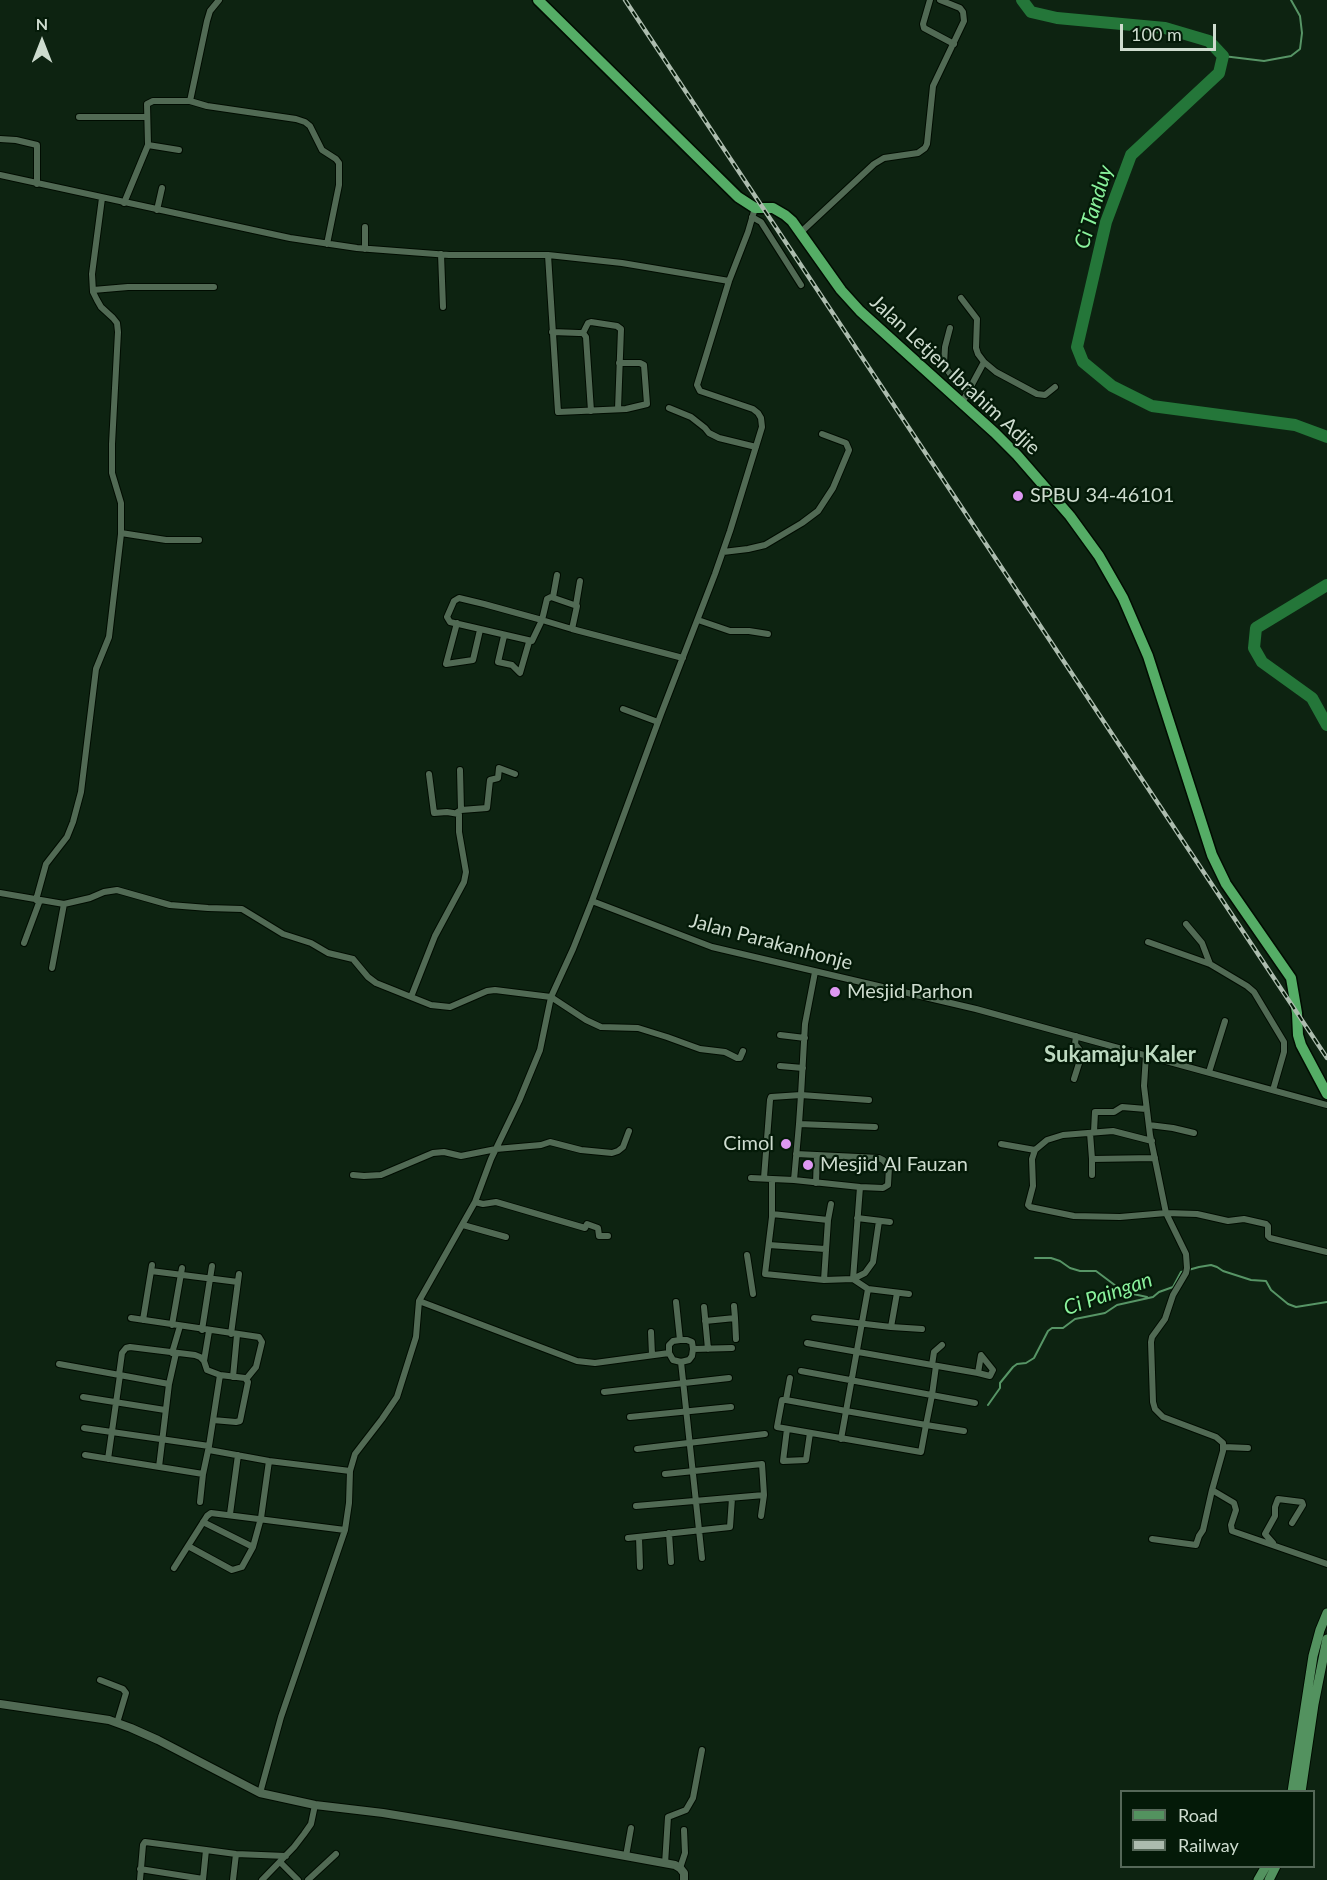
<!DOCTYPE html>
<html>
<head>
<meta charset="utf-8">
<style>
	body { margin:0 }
	#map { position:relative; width:1327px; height:1880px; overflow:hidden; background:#0d2311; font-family:Lato,sans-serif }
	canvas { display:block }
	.legend { position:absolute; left:1120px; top:1790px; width:195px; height:78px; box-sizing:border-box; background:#041a08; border:2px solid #556858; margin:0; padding:8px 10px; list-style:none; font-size:18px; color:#cedccf }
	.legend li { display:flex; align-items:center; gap:12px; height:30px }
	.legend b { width:30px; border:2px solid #556858 }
	.north { position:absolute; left:12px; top:12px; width:60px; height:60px; -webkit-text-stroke:4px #041a08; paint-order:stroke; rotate:0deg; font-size:16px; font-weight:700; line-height:24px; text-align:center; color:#cedccf }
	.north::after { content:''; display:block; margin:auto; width:21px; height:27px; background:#cedccf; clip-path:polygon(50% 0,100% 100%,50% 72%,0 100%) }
	.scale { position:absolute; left:1120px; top:24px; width:96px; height:27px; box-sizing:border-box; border:3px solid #cedccf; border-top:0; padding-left:8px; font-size:18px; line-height:21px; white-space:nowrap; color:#cedccf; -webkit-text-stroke:4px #041a08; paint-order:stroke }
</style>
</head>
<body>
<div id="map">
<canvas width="1327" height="1880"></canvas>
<ul class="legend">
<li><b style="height:8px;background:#53925f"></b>Road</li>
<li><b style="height:8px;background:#acbcae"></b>Railway</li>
</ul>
<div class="north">N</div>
<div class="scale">100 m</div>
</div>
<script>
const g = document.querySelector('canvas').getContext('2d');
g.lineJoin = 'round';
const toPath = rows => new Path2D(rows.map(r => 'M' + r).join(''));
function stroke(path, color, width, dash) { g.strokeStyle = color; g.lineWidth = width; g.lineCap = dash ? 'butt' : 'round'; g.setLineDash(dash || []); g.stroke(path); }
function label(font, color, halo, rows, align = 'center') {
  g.font = font + ' Lato,sans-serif'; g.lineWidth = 4.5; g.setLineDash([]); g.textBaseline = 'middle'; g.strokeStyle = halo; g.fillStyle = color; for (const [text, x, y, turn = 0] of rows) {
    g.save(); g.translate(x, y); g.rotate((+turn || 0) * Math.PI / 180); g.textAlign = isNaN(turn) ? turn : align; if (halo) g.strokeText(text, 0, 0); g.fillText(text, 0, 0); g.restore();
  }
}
stroke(toPath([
	[1223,56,1264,61,1291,56,1300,49,1302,33,1300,16,1291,0],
	[1035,1258,1051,1258,1060,1261,1070,1268,1080,1271,1096,1271,1124,1292,1147,1297],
	[988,1405,1000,1388,1000,1383,1013,1367,1017,1364,1026,1363,1034,1358,1048,1331,1052,1328,1063,1328,1075,1319,1105,1313,1117,1305,1153,1297,1159,1292,1173,1287,1181,1272,1199,1267,1211,1265,1217,1267,1223,1271,1251,1280,1266,1281,1271,1290,1288,1304,1296,1307,1327,1302]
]), '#579566', 2);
stroke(toPath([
	[1022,0,1031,12,1057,18,1165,28,1209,41,1223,56,1219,73,1131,155,1106,222,1077,347,1083,362,1112,386,1152,406,1295,425,1327,437],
	[1327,585,1256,628,1254,648,1262,662,1312,698,1327,725]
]), '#247639', 12);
const street = toPath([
	[930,0,923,24,924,28,954,44],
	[190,101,207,106,296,119,305,122,310,126,322,150,336,159,339,163,339,185,327,244],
	[79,117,147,117],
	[0,139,16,140,37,145,37,184],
	[148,145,179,150],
	[0,175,290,238,357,248,449,255,548,255,622,263,729,281],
	[124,203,148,145,147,104,153,101,190,101,207,21,210,11,219,0],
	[157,210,162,188],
	[752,217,761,222,801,285],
	[800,233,874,164,884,158,918,153,925,148,927,144,933,86,964,21,963,12,960,8,940,0],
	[365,249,365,227],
	[441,254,443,307],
	[548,255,558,412,626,409,647,404,644,365,640,363,619,363],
	[93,290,128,287,214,287],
	[961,298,977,319,976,348,978,354,984,362,962,403],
	[950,328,945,347,944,365,953,378,968,393],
	[552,332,579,333,583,333,586,337,591,411],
	[583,333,588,323,591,322,617,326,621,329,618,409],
	[984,362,996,372,1037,394,1045,395,1055,387],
	[669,408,691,417,705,428,709,433,719,438,756,447],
	[121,533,166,540,199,540],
	[723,552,748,549,765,545,802,523,818,511,833,488,849,450,846,443,822,434],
	[553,597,557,575],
	[576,605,580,581],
	[698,620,730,631,749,631,768,634],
	[457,623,446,664,473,660,480,630],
	[572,629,577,606,551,597,547,599,542,620,532,641,450,622,447,617,454,601,459,598,484,604,542,620,572,629,683,658],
	[504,636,498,662,512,665,520,673,529,642],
	[623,709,658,722],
	[460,770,461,810],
	[456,813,461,810,487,808,490,780,498,778,499,768,515,774],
	[0,893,64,904,90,898,104,892,117,890,170,905,208,908,242,909,283,934,311,943,328,953,353,959,368,977,376,983,431,1005,450,1007,487,991,495,990,551,997,586,1020,601,1027,638,1028,667,1037,700,1049,725,1052,737,1058,740,1058,743,1051],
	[36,900,46,864,67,837,73,822,81,792,96,669,109,637,121,534,121,503,112,473,112,444,118,332,117,323,113,318,101,307,97,300,93,292,92,274,102,198],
	[592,901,712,947,976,1009,1327,1105],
	[1186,924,1202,943,1210,964],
	[1148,942,1210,964,1247,986,1254,992,1284,1042,1284,1052,1273,1090],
	[24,943,40,900],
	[52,968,64,904],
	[411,997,435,936,464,882,466,872,459,832,459,814,447,812,434,813,429,774],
	[780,1035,805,1038],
	[1146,1055,1144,1086,1150,1135,1166,1213,1186,1254,1187,1268,1186,1273,1173,1295,1165,1319,1152,1337,1151,1342,1153,1402,1155,1409,1163,1417,1216,1437,1223,1443,1223,1451,1212,1490,1234,1503,1236,1510,1231,1525,1232,1531,1327,1564],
	[780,1066,803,1068],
	[1209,1072,1225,1021],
	[1074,1079,1081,1057,1079,1049,1075,1044,1076,1036],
	[799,1124,875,1127],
	[1149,1125,1173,1128,1194,1133],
	[1094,1132,1095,1112,1114,1112,1122,1107,1146,1109],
	[1090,1133,1092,1159],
	[1152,1141,1113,1131,1063,1135,1047,1140,1035,1150,1032,1159,1033,1186,1028,1205,1030,1207,1074,1216,1120,1217,1166,1213,1197,1214,1228,1221,1244,1219,1266,1224,1268,1226,1268,1236,1270,1238,1327,1252],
	[1001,1144,1035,1150],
	[796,1154,879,1158,883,1160,889,1167,888,1185,883,1188,860,1187,794,1180,799,1124,801,1095,805,1024,815,972],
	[353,1175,364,1176,381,1175,433,1153,444,1152,461,1156,496,1149,541,1145,550,1142,581,1150,612,1153,618,1151,623,1147,629,1131],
	[1092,1175,1092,1159,1155,1158],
	[751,1178,794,1180],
	[764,1178,770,1100,771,1097,801,1095,869,1100],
	[772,1179,772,1217,765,1274,824,1280,853,1279,865,1273,873,1262,879,1221],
	[816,1183,817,1155],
	[475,1202,483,1204,496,1202,585,1228,587,1224,598,1228,599,1236,608,1236],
	[772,1214,828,1220,824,1280],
	[857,1218,890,1222],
	[828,1220,831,1204],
	[463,1225,506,1237],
	[769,1245,825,1249],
	[747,1255,753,1294],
	[151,1271,238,1282],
	[868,1289,909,1294],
	[897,1293,891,1327,922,1329],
	[419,1301,577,1361,595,1363,669,1353,673,1360,681,1362,702,1558],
	[704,1307,708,1349],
	[131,1318,259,1337,262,1342,256,1367,247,1378],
	[735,1318,736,1339],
	[814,1318,891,1327],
	[143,1320,152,1265],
	[705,1321,735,1318,734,1306],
	[172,1325,182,1268],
	[202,1330,212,1266],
	[651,1332,652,1355],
	[231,1334,239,1274],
	[680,1340,687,1340,692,1342,693,1349,692,1356,689,1360,681,1362],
	[807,1343,932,1365,934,1352,942,1345],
	[693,1349,732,1348],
	[172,1353,180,1326],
	[669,1353,669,1345,673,1341,680,1340,676,1302],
	[204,1361,209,1331],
	[59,1364,169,1384,176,1353],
	[932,1365,978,1373,981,1355,993,1370,990,1376,978,1373],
	[936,1366,932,1395,926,1425,921,1452,777,1427,782,1400,786,1400,846,1411,926,1425,964,1431],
	[801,1371,975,1403],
	[233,1377,237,1335],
	[604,1392,729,1378],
	[83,1397,165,1410],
	[786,1400,790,1378],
	[630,1417,731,1407],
	[213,1420,236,1422,240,1421,248,1382,245,1378,220,1375],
	[84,1428,209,1446],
	[787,1429,783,1461,806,1460,810,1433],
	[841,1439,868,1289,853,1279,860,1187],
	[1224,1447,1248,1448],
	[637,1449,765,1434],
	[209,1450,269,1461,350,1471],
	[85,1455,203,1474,209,1446,220,1375,207,1370,204,1361,200,1357,195,1355,130,1347,126,1348,122,1353,119,1375],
	[108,1459,120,1375],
	[159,1467,169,1384],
	[665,1474,762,1464,764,1495,761,1516],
	[200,1502,203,1474],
	[636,1506,764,1495],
	[230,1514,238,1455],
	[203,1522,253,1547],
	[669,1533,671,1562],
	[639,1537,640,1567],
	[628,1538,730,1527,732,1498],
	[1152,1539,1196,1545,1199,1536,1203,1530,1212,1490],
	[1273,1543,1265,1534,1275,1516,1275,1507,1278,1499,1302,1502,1303,1505,1292,1523],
	[188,1546,232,1570,242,1567,253,1547,261,1518,269,1461],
	[174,1568,207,1516,211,1513,345,1530],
	[100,1680,123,1689,126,1693,117,1723],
	[260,1793,281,1717,345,1530,349,1503,350,1471,355,1454,382,1419,397,1397,416,1337,419,1301,475,1202,491,1159,519,1101,540,1050,551,997,573,949,592,901,661,714,715,574,730,531,762,427,761,418,758,413,753,409,700,391,697,385,729,281,748,232,755,208],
	[626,1856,631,1828],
	[280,1862,298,1880],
	[665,1864,668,1817,686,1810,693,1798,702,1750],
	[680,1868,685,1853,684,1830],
	[140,1869,203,1879],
	[140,1880,143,1845,145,1842,206,1850],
	[203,1880,206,1850,236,1854,286,1856],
	[233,1880,236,1854],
	[262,1880,294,1847,304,1834,311,1824,315,1805],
	[308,1880,336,1854]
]);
const secondary = toPath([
	[0,1704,89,1717,109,1720,131,1728,158,1740,260,1793,315,1805,383,1813,450,1824,675,1865,680,1868,684,1873,684,1880]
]);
const primary = toPath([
	[1292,1792,1313,1656,1320,1630,1327,1613],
	[1301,1792,1314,1704,1327,1639],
	[1258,1880,1266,1866],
	[1269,1880,1276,1866]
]);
const highway = toPath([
	[538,0,738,197,755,208,773,208,785,215,792,221,841,290,860,311,995,433,1017,455,1070,516,1099,556,1123,598,1148,656,1212,855,1226,884,1291,978,1297,1013,1298,1035,1301,1045,1327,1094]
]);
stroke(street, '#000c01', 8);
stroke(secondary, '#000c01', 10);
stroke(primary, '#000c01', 11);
stroke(highway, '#000c01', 13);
stroke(street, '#516a54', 6);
stroke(secondary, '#516a54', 8);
stroke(primary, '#53925f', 9);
stroke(highway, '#55ad66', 10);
const rail = toPath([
	[625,0,1327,1058]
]);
stroke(rail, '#acbcae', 4.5);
stroke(rail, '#041a08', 2, [7]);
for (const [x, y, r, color] of [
	[1018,496,6,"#de98f2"],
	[835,992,6,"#de98f2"],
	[786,1144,6,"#de98f2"],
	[808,1165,6,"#de98f2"]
]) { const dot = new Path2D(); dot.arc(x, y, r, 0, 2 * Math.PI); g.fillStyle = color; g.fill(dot); stroke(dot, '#041a08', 2); }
label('20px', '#cedccf', '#041a08', [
	["Jalan Letjen Ibrahim Adjie",955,375,43],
	["Jalan Parakanhonje",771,942,15]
]);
label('20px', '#cedccf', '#041a08', [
	["SPBU 34-46101",1030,496],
	["Mesjid Parhon",847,992],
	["Cimol",774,1144,"right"],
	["Mesjid Al Fauzan",820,1165]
], 'left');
label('italic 21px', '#8af29c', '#041a08', [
	["Ci Tanduy",1094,207,-73],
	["Ci Paingan",1108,1294,-19]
]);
label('bold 22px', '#bdd9c0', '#041a08', [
	["Sukamaju Kaler",1120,1055]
]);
</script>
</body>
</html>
